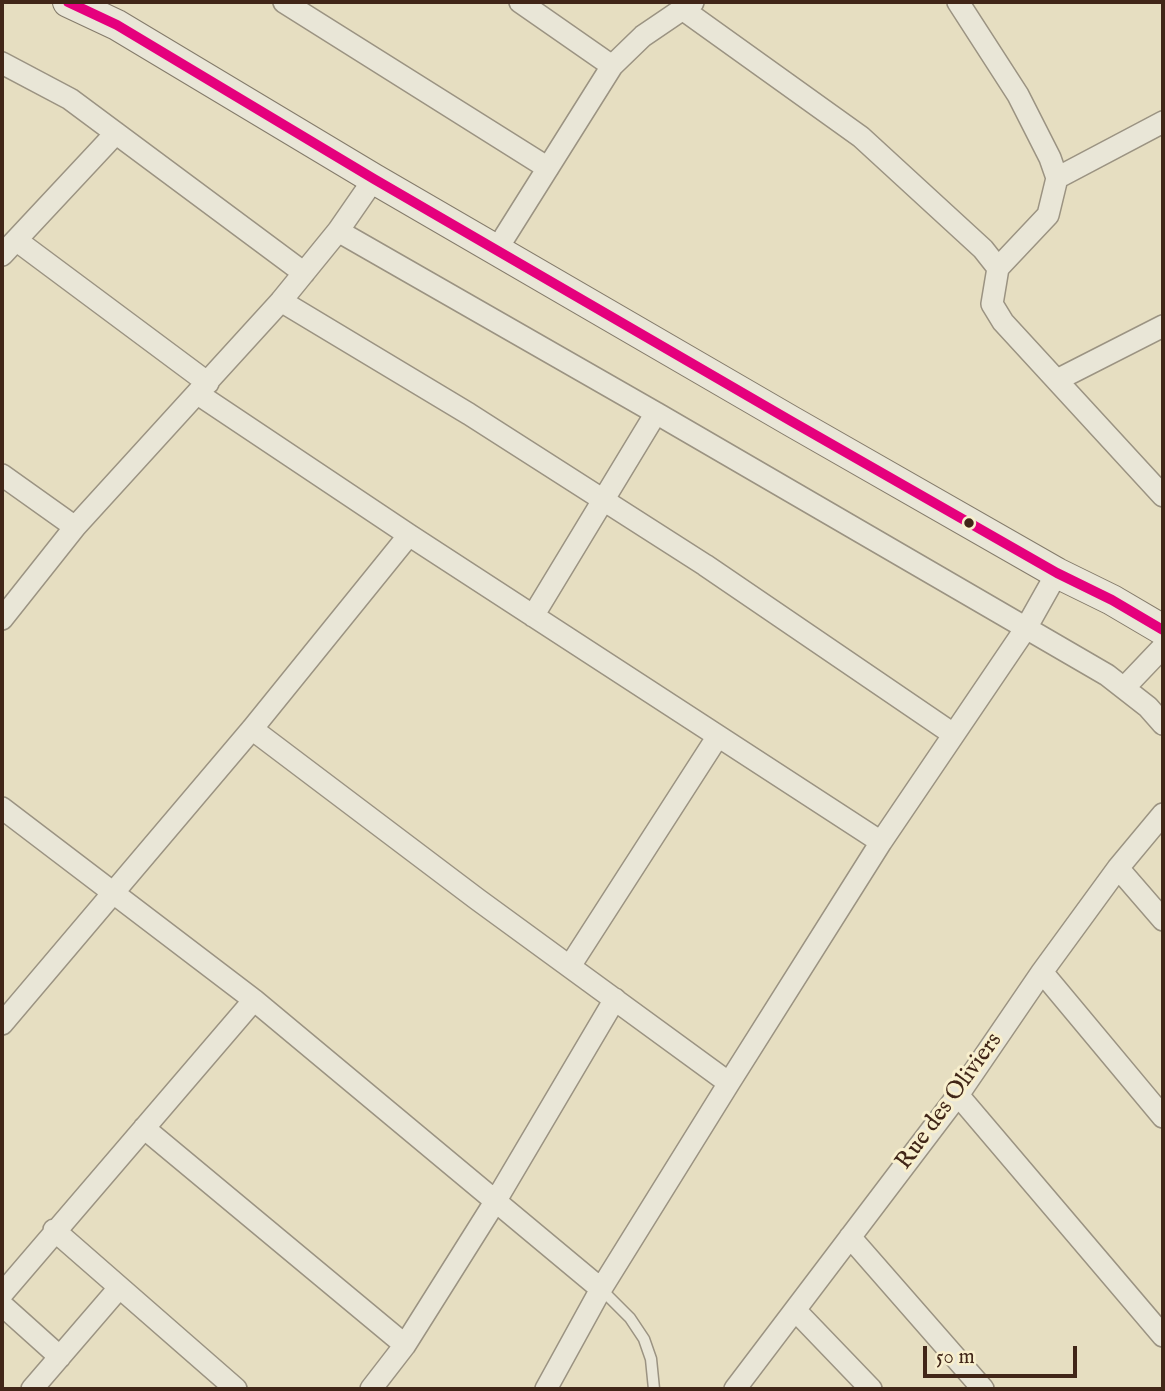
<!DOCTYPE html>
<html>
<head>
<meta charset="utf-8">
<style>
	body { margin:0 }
	#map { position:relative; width:1165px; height:1391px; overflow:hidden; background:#e6dec1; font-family:"IM FELL English",serif }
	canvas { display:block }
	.frame { position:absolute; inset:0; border:4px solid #412618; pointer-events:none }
	.scale { position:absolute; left:923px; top:1346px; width:154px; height:32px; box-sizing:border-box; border:4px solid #412618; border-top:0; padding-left:9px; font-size:21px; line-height:24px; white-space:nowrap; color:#412618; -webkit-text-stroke:5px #f8efcd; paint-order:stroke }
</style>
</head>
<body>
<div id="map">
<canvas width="1165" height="1391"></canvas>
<div class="frame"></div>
<div class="scale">50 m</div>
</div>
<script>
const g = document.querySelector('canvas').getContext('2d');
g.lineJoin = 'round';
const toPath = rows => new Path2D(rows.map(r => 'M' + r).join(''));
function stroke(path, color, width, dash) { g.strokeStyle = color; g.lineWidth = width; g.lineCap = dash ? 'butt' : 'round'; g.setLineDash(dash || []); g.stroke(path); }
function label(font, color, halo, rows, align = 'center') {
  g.font = font + ' "IM FELL English",serif'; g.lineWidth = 6; g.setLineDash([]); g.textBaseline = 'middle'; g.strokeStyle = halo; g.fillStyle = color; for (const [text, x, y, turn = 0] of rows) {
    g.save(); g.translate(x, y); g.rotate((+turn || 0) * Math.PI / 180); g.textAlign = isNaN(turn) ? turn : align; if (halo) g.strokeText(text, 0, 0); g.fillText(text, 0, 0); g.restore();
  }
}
const lane = toPath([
	[601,1289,630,1318,644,1339,651,1359,654,1389]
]);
const street = toPath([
	[284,2,548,168],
	[520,2,612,66],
	[681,8,861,137,983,249,998,268,1048,215,1057,178,1050,158,1018,95,958,2],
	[2,63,70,99,304,273],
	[1057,178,1163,122],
	[338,231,656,413],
	[16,240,208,383],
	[497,249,612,66,643,36,693,2],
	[2,255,116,133],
	[998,268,992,304,1003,322,1163,496],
	[281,301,469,414,705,565,953,734],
	[1057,380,1163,326],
	[198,394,409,535,881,842],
	[2,475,75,527],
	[533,616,656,413,1107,675,1148,707,1163,724],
	[2,619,75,527,281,301,338,231,374,179],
	[1124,688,1163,647],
	[252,729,477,899,729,1083],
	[2,808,254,1000,601,1289],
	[1118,868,1163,920],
	[570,966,718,736],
	[1042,972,1163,1117],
	[2,1024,252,729,409,535],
	[958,1095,1163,1336],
	[144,1128,405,1345,495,1202,615,999],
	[54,1230,236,1389],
	[850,1237,983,1389],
	[2,1294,254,1000],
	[2,1305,60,1357],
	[795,1310,871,1389],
	[32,1389,119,1288],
	[371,1389,405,1345],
	[546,1389,601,1289,729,1083,881,842,1026,628,1057,573],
	[735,1389,958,1095,1042,972,1118,868,1163,814]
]);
const secondary = toPath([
	[68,2,117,25,374,179,791,421,1057,573,1112,600,1163,630]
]);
stroke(lane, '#9b9382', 13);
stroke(street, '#9b9382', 24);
stroke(secondary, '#847b6b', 32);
stroke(lane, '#e9e6d7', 10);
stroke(street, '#e9e6d7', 21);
stroke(secondary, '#e9e6d7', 30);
stroke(toPath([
	[68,2,117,25,374,179,791,421,1057,573,1112,600,1163,630]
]), '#e5007d', 10);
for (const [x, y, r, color] of [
	[969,523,6,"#412618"]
]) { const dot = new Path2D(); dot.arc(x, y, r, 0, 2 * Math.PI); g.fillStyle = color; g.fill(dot); stroke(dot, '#f8efcd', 2.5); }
label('24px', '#412618', '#f8efcd', [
	["Rue des Oliviers",950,1102,-54]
]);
</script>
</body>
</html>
